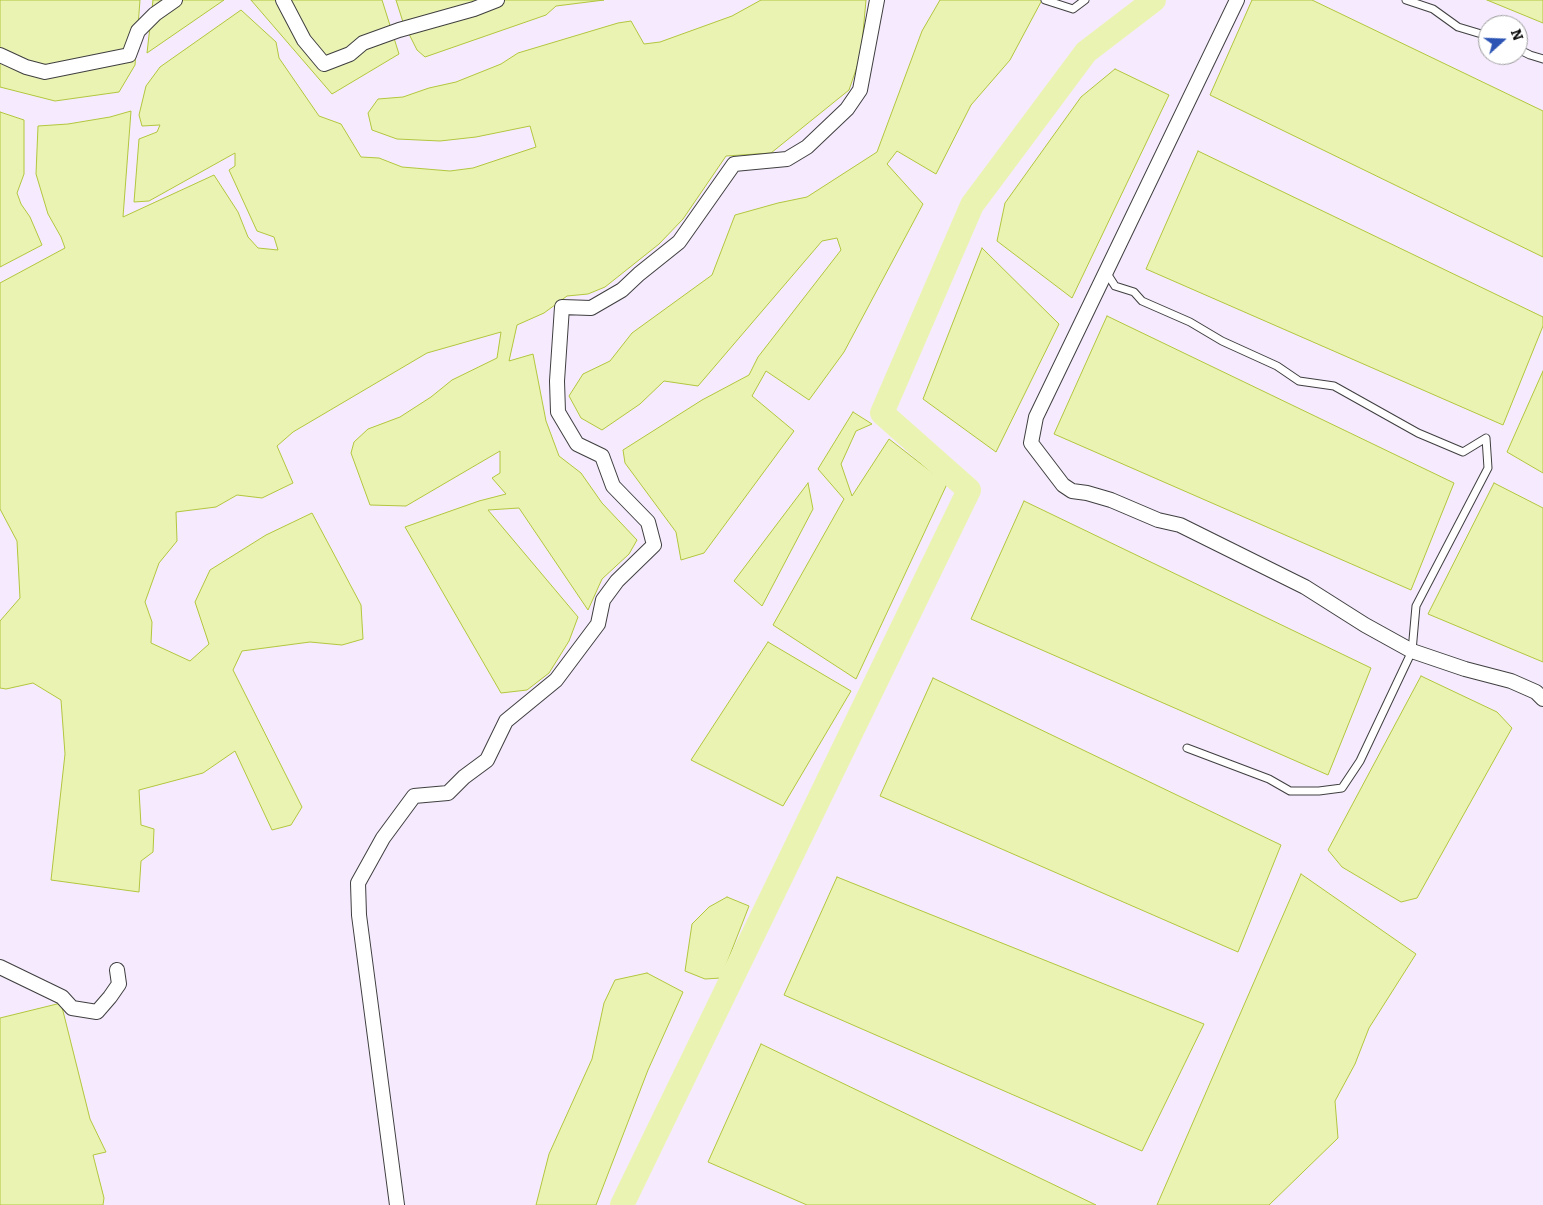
<!DOCTYPE html>
<html>
<head>
<meta charset="utf-8">
<style>
	body { margin:0 }
	#map { position:relative; width:1543px; height:1205px; overflow:hidden; background:#f6ebfe; font-family:Bitter,serif }
	canvas { display:block }
	.north { position:absolute; left:1478px; top:15px; width:50px; height:50px; box-sizing:border-box; background:#fff; border:1px solid #9e9e9e; border-radius:50%; rotate:70deg; font-size:14px; font-weight:700; line-height:20px; text-align:center; color:#0c0c0c }
	.north::after { content:''; display:block; margin:auto; width:18px; height:22px; background:#2b54b4; clip-path:polygon(50% 0,100% 100%,50% 72%,0 100%) }
</style>
</head>
<body>
<div id="map">
<canvas width="1543" height="1205"></canvas>
<div class="north">N</div>
</div>
<script>
const g = document.querySelector('canvas').getContext('2d');
g.lineJoin = 'round';
function fillPath(path, color) { g.fillStyle = color; g.fill(path, 'evenodd'); }
const toPath = rows => new Path2D(rows.map(r => 'M' + r).join(''));
function stroke(path, color, width, dash) { g.strokeStyle = color; g.lineWidth = width; g.lineCap = dash ? 'butt' : 'round'; g.setLineDash(dash || []); g.stroke(path); }
const water = toPath([
	[0,0,140,0,135,65,119,92,55,101,0,87,0,0],
	[153,0,224,0,147,53,153,0],
	[251,0,382,0,399,54,332,94,251,0],
	[396,0,604,0,556,6,546,15,425,57,417,50,403,22,396,0],
	[761,0,866,0,861,55,849,90,771,153,726,156,683,219,659,244,605,287,588,294,567,296,544,313,517,325,509,361,533,354,546,421,559,456,581,473,602,503,637,540,629,554,602,579,588,610,519,508,488,510,578,617,569,641,549,673,527,690,501,693,405,527,479,501,506,494,492,478,500,473,500,451,406,506,370,505,351,453,354,442,368,429,400,417,431,397,452,380,497,358,501,332,427,353,293,432,277,446,293,483,262,498,237,495,216,507,176,512,177,541,159,563,145,602,152,622,151,643,190,661,209,644,195,602,210,570,266,535,312,513,361,605,363,639,342,645,310,642,242,651,233,670,302,807,291,825,272,830,235,751,203,773,139,790,141,825,154,829,153,852,141,861,139,892,51,880,65,754,61,700,33,683,6,689,0,688,0,621,20,598,17,541,0,509,0,283,65,248,61,237,48,214,36,174,38,126,68,124,110,117,131,111,123,217,214,175,238,212,248,237,258,248,278,250,274,237,257,231,229,170,235,166,235,153,149,201,134,202,139,139,157,132,160,125,142,126,139,115,146,86,160,67,241,10,276,42,279,58,319,116,341,124,361,157,379,158,402,167,450,171,473,168,536,147,530,126,476,137,440,141,397,139,372,130,368,113,378,99,403,97,429,88,456,82,501,64,518,53,618,23,631,21,644,44,660,42,732,16,761,0],
	[940,0,1042,0,1010,60,971,105,936,174,897,151,887,164,923,204,844,352,809,400,766,371,752,396,794,431,704,553,681,560,676,532,625,463,623,450,702,400,749,375,758,357,841,250,837,238,822,241,698,386,664,381,640,404,602,430,581,418,569,396,583,374,610,361,632,333,712,275,735,215,778,203,807,197,877,152,922,31,940,0],
	[1252,0,1312,0,1543,111,1543,257,1210,95,1252,0],
	[1487,0,1543,0,1543,23,1487,0],
	[1115,69,1169,95,1072,298,997,241,1005,203,1081,97,1115,69],
	[0,112,24,120,24,174,17,193,21,204,30,217,42,245,0,267,0,112],
	[1198,151,1543,317,1543,326,1503,425,1146,269,1198,151],
	[982,248,1059,324,996,452,923,399,982,248],
	[1107,316,1454,483,1411,590,1054,434,1107,316],
	[1543,371,1543,473,1507,452,1543,371],
	[853,412,872,424,856,431,841,464,852,496,889,439,947,484,856,679,773,625,844,499,818,469,853,412],
	[808,483,813,509,762,606,734,581,808,483],
	[1494,483,1543,508,1543,662,1428,614,1494,483],
	[1024,501,1371,668,1328,775,971,619,1024,501],
	[768,642,851,691,783,806,691,760,768,642],
	[1421,676,1497,712,1512,728,1417,898,1401,902,1342,867,1328,850,1421,676],
	[933,678,1281,845,1238,952,880,796,933,678],
	[1301,874,1416,954,1369,1028,1355,1064,1335,1101,1338,1138,1269,1205,1157,1205,1301,874],
	[837,877,1204,1024,1142,1151,784,995,837,877],
	[727,897,749,906,721,978,705,979,685,971,692,924,709,907,727,897],
	[647,973,683,992,648,1070,596,1205,536,1205,549,1154,592,1059,604,1003,615,980,647,973],
	[61,1003,90,1119,106,1152,93,1155,104,1198,103,1205,0,1205,0,1018,61,1003],
	[761,1044,1096,1205,807,1205,708,1162,761,1044]
]);
fillPath(water, '#ebf3b3');
stroke(water, '#b1c63d', 1);
stroke(toPath([
	[622,1205,969,490,882,413,972,205,1086,52,1154,0]
]), '#ebf3b3', 24);
const lane = toPath([
	[1045,0,1073,9,1085,0],
	[1406,0,1433,9,1458,27,1488,36],
	[1518,49,1530,55,1543,59],
	[1106,272,1115,286,1134,292,1142,301,1190,322,1222,341,1277,366,1299,381,1334,386,1418,433,1463,452,1486,438,1488,468,1416,606,1412,651,1360,761,1342,788,1319,791,1290,791,1269,779,1187,748]
]);
const street = toPath([
	[283,0,304,40,324,64,350,54,363,43,399,30,474,9,497,0],
	[1237,0,1036,417,1031,443,1063,485,1072,491,1087,493,1111,500,1158,520,1180,525,1305,587,1365,625,1412,651,1465,669,1511,681,1536,692,1543,699],
	[0,55,26,67,45,72,129,55,138,31,155,14,175,0],
	[0,967,62,997,72,1008,97,1012,110,997,119,984,117,970],
	[397,1205,359,915,358,883,383,838,414,796,448,793,464,777,487,760,506,721,556,680,598,624,603,600,617,581,654,545,648,522,613,486,602,456,577,444,558,412,557,381,562,307,591,308,622,290,639,274,679,242,734,164,787,159,807,147,847,109,860,90,877,0]
]);
stroke(lane, '#3f3f3f', 9);
stroke(street, '#3f3f3f', 16);
stroke(lane, '#fff', 7);
stroke(street, '#fff', 14);
</script>
</body>
</html>
